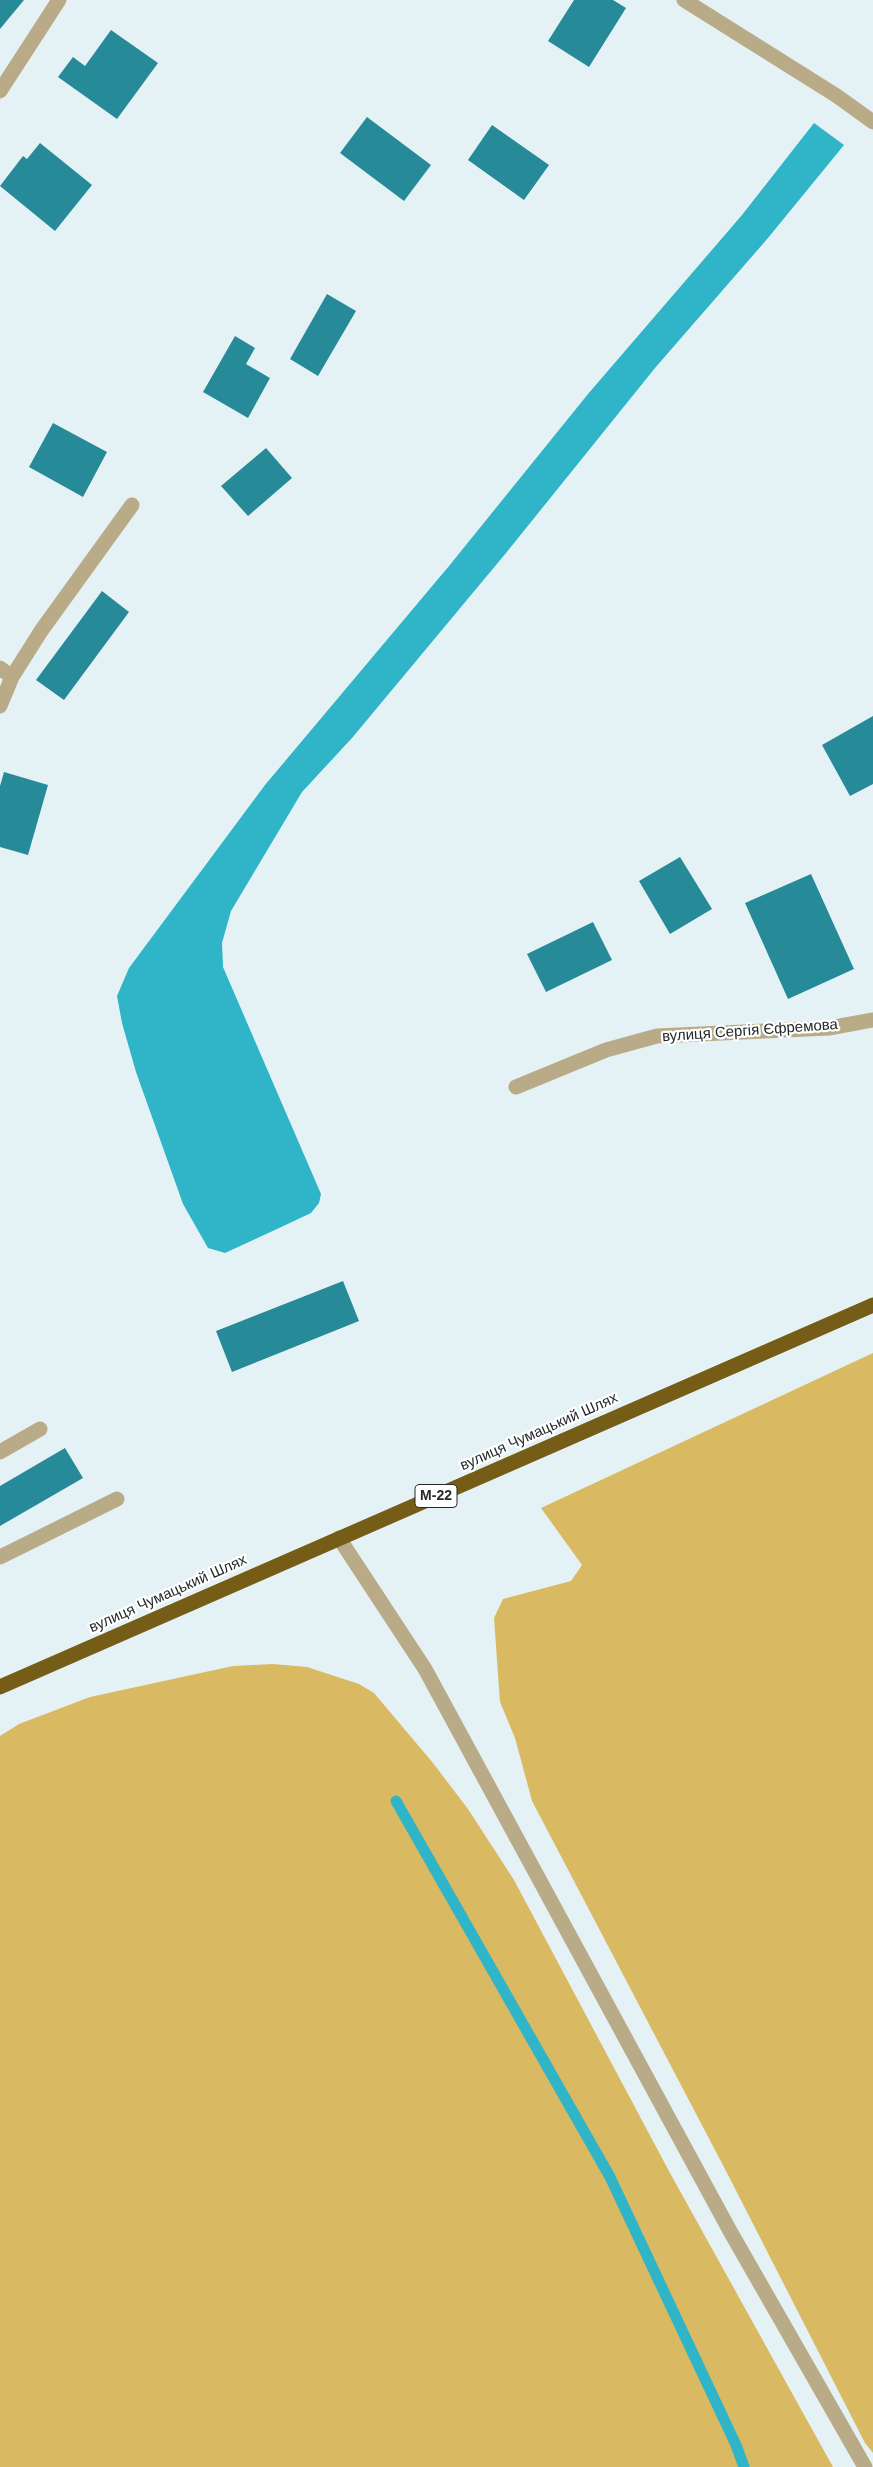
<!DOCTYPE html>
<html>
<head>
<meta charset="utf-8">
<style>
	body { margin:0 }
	canvas { display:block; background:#e5f2f5 }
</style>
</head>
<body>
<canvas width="873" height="2467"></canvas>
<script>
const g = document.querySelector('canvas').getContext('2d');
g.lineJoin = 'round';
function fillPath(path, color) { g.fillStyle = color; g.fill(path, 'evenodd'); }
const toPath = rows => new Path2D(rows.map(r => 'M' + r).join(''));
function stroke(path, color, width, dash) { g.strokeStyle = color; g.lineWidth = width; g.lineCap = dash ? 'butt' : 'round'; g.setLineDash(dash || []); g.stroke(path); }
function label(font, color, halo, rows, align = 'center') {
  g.font = font + ' Helvetica,sans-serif'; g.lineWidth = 4.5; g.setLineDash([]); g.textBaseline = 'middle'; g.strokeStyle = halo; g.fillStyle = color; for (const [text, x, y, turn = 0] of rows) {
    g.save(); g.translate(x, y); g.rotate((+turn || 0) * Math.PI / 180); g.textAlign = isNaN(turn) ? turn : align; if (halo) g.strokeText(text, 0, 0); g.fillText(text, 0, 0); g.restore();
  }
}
fillPath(toPath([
	[873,1353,873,2453,865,2443,726,2171,532,1801,515,1738,500,1702,494,1618,503,1599,571,1581,582,1565,541,1508],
	[273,1664,307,1667,359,1684,374,1693,433,1763,468,1809,514,1880,670,2173,833,2467,0,2467,0,1736,19,1724,90,1697,233,1666]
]), '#dab963');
fillPath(toPath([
	[814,123,844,145,768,238,655,368,506,553,352,738,302,792,231,911,222,943,223,967,321,1194,319,1203,311,1213,277,1229,225,1253,208,1248,183,1204,136,1072,122,1023,117,996,129,968,265,785,449,566,588,394,742,215]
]), '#2fb5c7');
stroke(toPath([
	[396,1801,610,2177,736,2445,744,2467]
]), '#2fb5c7', 11);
fillPath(toPath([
	[0,0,24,0,0,29],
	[574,0,613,0,626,8,589,67,548,41],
	[111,30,158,63,117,119,58,77,73,57,85,66],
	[367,117,431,165,404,201,340,153],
	[492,125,549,165,524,200,468,160],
	[40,143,92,185,55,231,0,186,23,156,27,159],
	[327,294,356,311,318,376,290,359],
	[235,336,255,348,246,364,270,378,248,418,203,392],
	[53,423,107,452,83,497,29,467],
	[266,448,292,478,248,516,221,486],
	[102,591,129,612,64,700,36,680],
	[873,716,873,784,850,796,822,745],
	[4,772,48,785,28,855,0,847,0,786],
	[680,857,712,909,670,934,639,881],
	[811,874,854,969,788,999,745,903],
	[593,922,612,960,546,992,527,954],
	[343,1281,359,1321,232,1372,216,1331],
	[65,1448,83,1478,0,1526,0,1486]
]), '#278a98');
stroke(toPath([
	[684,0,837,96,873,122],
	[0,91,59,0],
	[0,668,12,677,0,706],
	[12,677,41,631,132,505],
	[516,1087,606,1050,657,1036,829,1028,873,1020],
	[0,1452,40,1429],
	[339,1538,425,1669,730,2231,865,2467],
	[0,1557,117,1499]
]), '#b9ab88', 15);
stroke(toPath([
	[0,1687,873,1305]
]), '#755d18', 15);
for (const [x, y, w] of [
	[436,1496,42]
]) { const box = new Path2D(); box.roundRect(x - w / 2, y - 11.5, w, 23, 4); g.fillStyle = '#fff'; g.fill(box); stroke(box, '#242929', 1); }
label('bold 14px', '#242929', null, [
	["М-22",436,1496]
]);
label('15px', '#242929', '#fff', [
	["вулиця Сергія Єфремова",750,1031,-4],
	["вулиця Чумацький Шлях",539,1432,-24],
	["вулиця Чумацький Шлях",168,1594,-24]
]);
</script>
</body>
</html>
